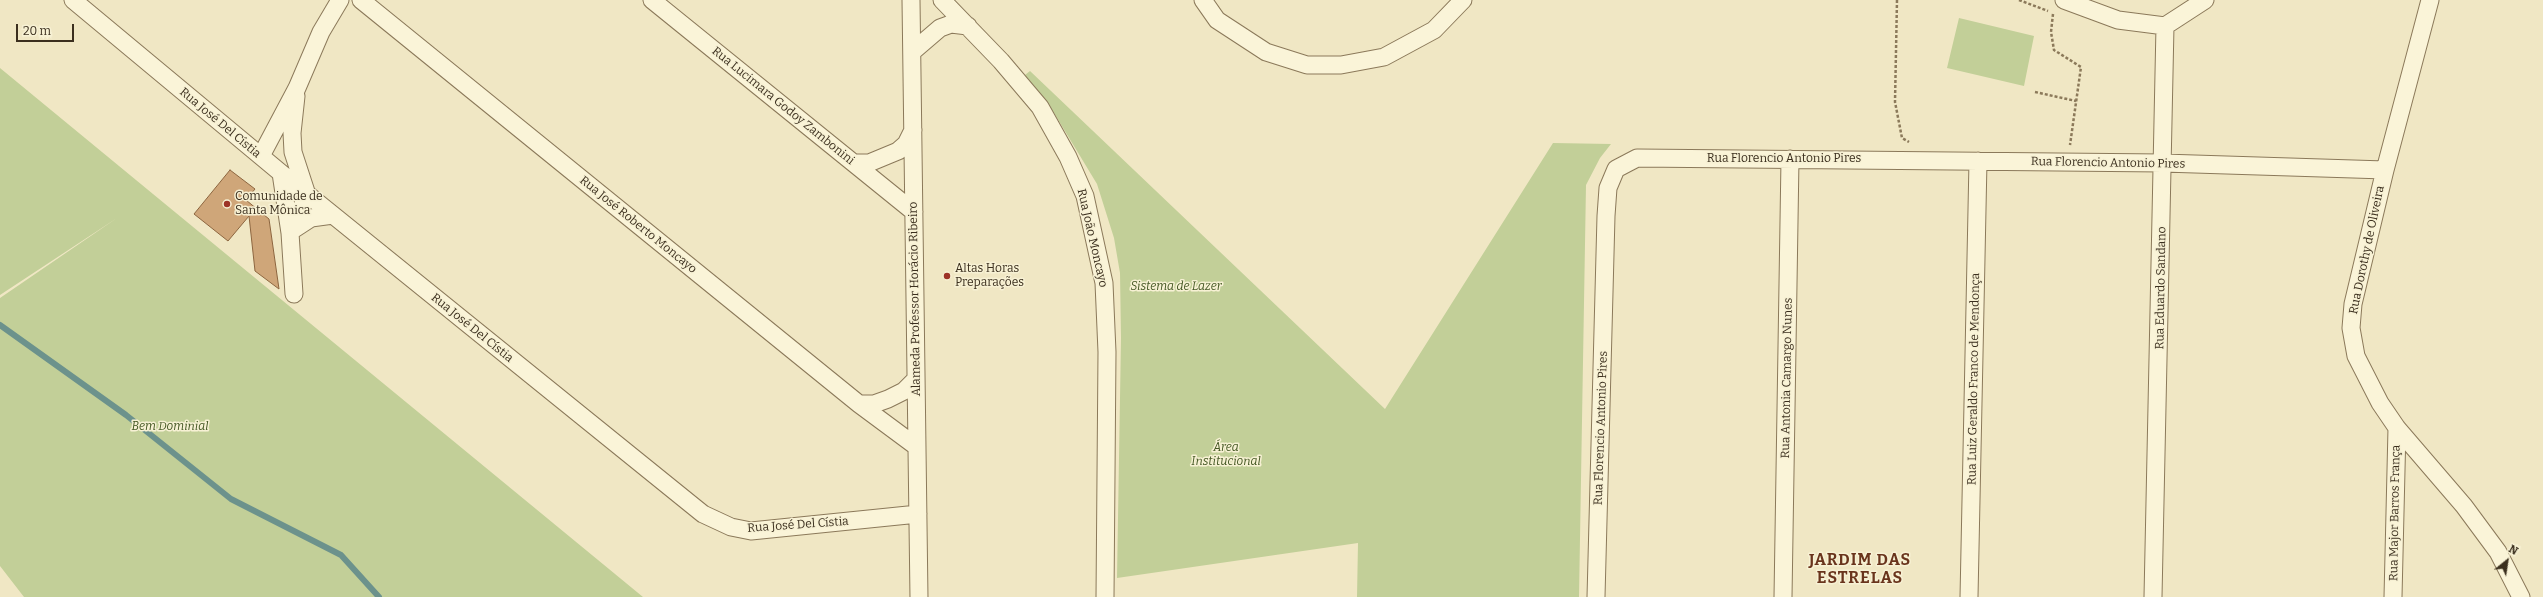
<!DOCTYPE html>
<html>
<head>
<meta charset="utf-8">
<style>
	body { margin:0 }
	#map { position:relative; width:2543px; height:597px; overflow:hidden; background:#f0e7c4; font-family:Bitter,serif }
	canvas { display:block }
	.north { position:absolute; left:2487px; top:541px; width:40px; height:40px; -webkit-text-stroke:3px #f7f1d4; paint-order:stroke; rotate:30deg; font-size:11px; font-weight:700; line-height:16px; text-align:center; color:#3b2f1e }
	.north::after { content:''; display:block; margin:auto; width:14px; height:18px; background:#3b2f1e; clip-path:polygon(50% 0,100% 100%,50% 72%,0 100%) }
	.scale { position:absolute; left:16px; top:24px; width:58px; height:18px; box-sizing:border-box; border:2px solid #3b2f1e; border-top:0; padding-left:5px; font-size:12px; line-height:14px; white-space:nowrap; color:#3b2f1e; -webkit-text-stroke:3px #f7f1d4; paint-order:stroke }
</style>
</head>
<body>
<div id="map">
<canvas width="2543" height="597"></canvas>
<div class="north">N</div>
<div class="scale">20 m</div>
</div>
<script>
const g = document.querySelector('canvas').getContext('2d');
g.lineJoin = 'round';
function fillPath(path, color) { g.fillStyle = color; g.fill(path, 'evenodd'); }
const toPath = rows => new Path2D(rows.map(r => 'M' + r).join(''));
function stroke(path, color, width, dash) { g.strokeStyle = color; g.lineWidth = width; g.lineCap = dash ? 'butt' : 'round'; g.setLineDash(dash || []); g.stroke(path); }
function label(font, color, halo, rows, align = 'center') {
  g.font = font + ' Bitter,serif'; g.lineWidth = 3; g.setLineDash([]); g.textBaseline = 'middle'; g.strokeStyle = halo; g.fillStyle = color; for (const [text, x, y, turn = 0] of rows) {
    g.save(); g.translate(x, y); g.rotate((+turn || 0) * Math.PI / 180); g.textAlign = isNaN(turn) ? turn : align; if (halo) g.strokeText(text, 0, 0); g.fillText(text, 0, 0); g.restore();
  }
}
fillPath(toPath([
	[1959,18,2034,36,2024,86,1947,68],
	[0,68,153,194,643,597,24,597,0,566,0,298,117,218,0,295],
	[1030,71,1385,409,1553,143,1611,144,1600,158,1586,185,1579,597,1357,597,1358,543,1117,578,1121,338,1120,273,1114,238,1097,184,1054,113,1025,75]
]), '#c2cf98');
stroke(toPath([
	[0,325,126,415,231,499,341,555,379,597]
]), '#6c928c', 6);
const building = toPath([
	[230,170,255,189,246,200,269,219,279,289,255,271,249,216,228,241,194,214,230,170]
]);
fillPath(building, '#cfa679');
stroke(building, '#8c653f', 1);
const street = toPath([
	[73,0,281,173,703,514,731,527,751,531,918,514],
	[361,0,859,404,917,447],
	[652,0,914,212],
	[911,0,919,597],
	[942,0,1001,61,1040,107,1068,157,1085,196,1104,283,1107,352,1105,597],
	[1203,0,1217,20,1266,52,1307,65,1341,65,1384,57,1434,30,1463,0],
	[2064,0,2118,20,2165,26],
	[2430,0,2385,170,2353,304,2351,328,2356,356,2380,403,2397,428,2464,506,2498,552,2521,597],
	[912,52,940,28,951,24,968,26],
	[261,156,297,88,321,32,340,0],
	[854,163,869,163,898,151,906,144,913,130],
	[281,173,290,233,294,294],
	[291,231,311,218,333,215],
	[290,233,307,195,293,152,292,133,296,96],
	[859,404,874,404,888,399,904,391,916,379],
	[1596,597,1606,216,1608,188,1616,169,1637,158,2163,163,2385,170],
	[1783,597,1790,159],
	[1969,597,1978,161],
	[2153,597,2165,26,2205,0],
	[2393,597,2397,428]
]);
stroke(street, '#8b795a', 19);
stroke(toPath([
	[1897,0,1895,102,1902,138,1909,142],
	[2019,0,2048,11],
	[2053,14,2051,32,2054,50,2081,67,2070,145],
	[2035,92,2076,101]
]), '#8b795a', 2.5, [3, 2]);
stroke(street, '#faf4d8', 17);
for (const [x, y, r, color] of [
	[227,204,4,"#9d3327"],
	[947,276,4,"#9d3327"]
]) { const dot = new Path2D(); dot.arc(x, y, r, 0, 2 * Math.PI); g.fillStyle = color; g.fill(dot); stroke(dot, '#f7f1d4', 1.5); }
label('12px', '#3b2f1e', '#f7f1d4', [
	["Rua Lucimara Godoy Zambonini",783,106,39],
	["Rua José Del Cístia",220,123,40],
	["Rua Florencio Antonio Pires",1784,159],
	["Rua Florencio Antonio Pires",2108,163,1],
	["Rua José Roberto Moncayo",638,225,39],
	["Rua João Moncayo",1092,238,77],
	["Rua Dorothy de Oliveira",2367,250,-78],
	["Rua Eduardo Sandano",2161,288,-89],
	["Alameda Professor Horácio Ribeiro",915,299,-91],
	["Rua José Del Cístia",472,328,39],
	["Rua Antonia Camargo Nunes",1787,378,-89],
	["Rua Luiz Geraldo Franco de Mendonça",1974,379,-89],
	["Rua Florencio Antonio Pires",1601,428,-88],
	["Rua Major Barros França",2395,513,-89],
	["Rua José Del Cístia",798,525,-4]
]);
label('12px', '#3b2f1e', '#f7f1d4', [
	["Comunidade de",235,197],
	["Santa Mônica",235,211],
	["Altas Horas",955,269],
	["Preparações",955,283]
], 'left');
label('italic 12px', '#455824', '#f7f1d4', [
	["Sistema de Lazer",1176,287],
	["Bem Dominial",170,427],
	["Área",1226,448],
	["Institucional",1226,462]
]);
g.letterSpacing = '1px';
label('bold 16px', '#69341c', '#f7f1d4', [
	["JARDIM DAS",1860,561],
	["ESTRELAS",1860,579]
]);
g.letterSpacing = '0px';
</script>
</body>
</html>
